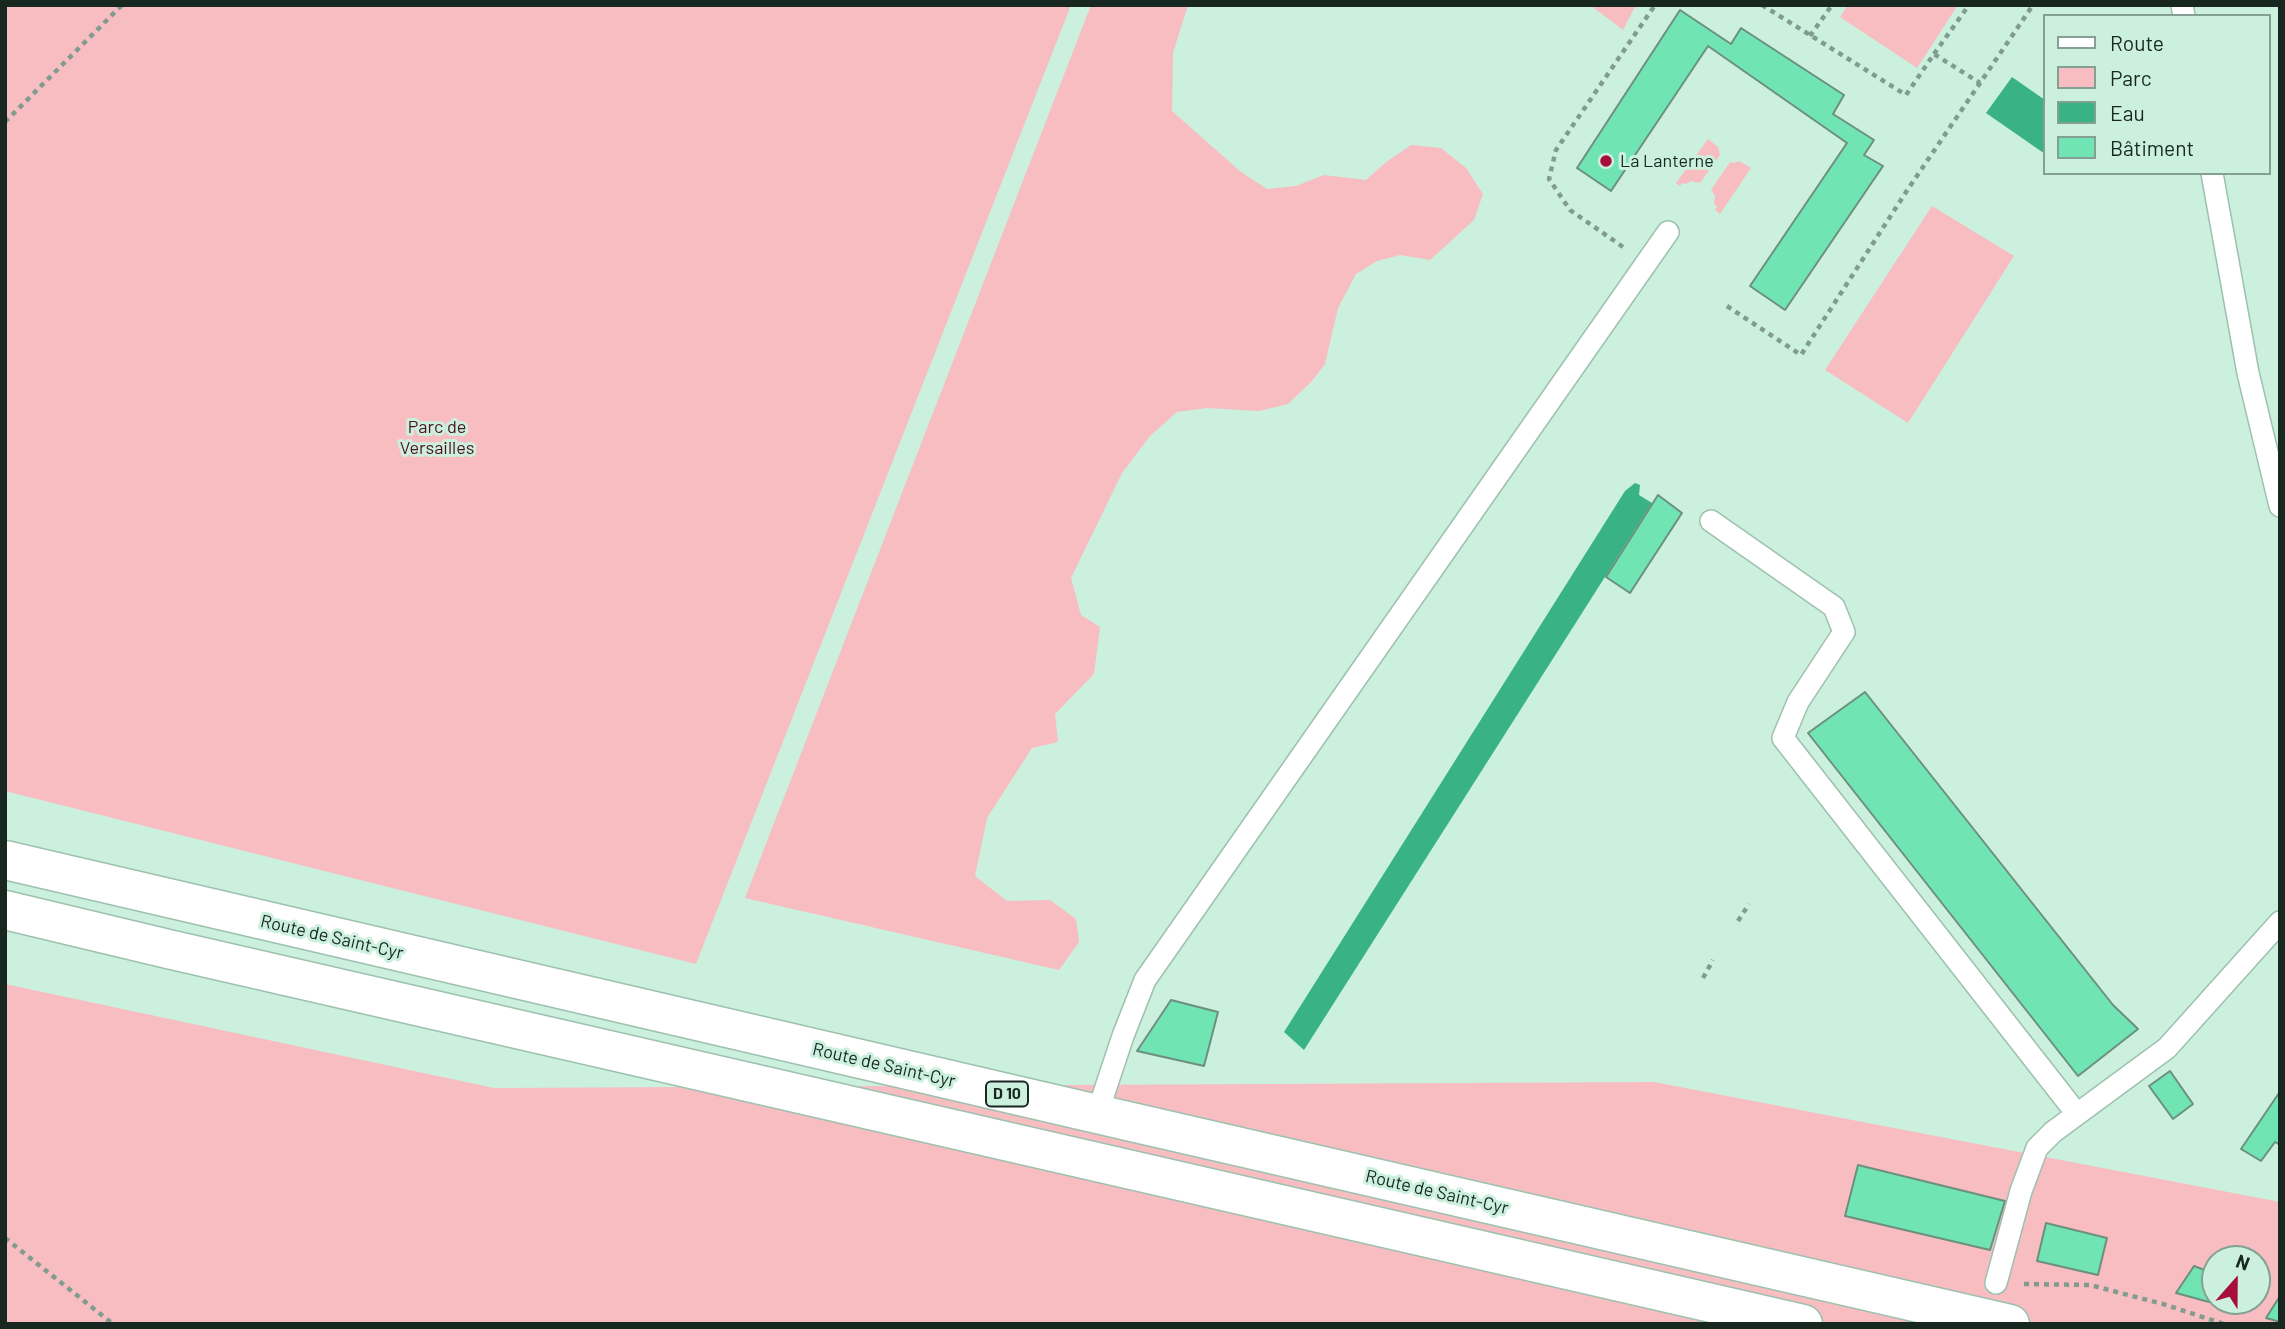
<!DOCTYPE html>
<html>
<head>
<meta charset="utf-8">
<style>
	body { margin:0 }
	#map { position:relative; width:2285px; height:1329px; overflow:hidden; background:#cbf0de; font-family:Barlow,sans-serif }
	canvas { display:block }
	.frame { position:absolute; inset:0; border:7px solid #192721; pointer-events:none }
	.legend { position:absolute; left:2043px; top:14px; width:228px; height:161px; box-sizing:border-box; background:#cbf0de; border:2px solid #84a092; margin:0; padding:9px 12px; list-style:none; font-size:21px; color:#192721 }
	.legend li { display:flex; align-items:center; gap:14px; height:35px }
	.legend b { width:35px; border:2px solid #84a092 }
	.north { position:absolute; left:2201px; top:1245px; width:70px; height:70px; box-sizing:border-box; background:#cbf0de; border:2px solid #84a092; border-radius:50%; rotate:21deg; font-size:19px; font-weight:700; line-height:28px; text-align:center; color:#192721 }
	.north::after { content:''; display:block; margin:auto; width:24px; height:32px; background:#a70e3a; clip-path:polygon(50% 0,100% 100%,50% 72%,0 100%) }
</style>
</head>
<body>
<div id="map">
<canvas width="2285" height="1329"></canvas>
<div class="frame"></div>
<ul class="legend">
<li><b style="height:9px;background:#fff"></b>Route</li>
<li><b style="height:19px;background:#f8bdc1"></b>Parc</li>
<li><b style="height:19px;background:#39b385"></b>Eau</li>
<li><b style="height:19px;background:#70e4b3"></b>Bâtiment</li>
</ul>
<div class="north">N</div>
</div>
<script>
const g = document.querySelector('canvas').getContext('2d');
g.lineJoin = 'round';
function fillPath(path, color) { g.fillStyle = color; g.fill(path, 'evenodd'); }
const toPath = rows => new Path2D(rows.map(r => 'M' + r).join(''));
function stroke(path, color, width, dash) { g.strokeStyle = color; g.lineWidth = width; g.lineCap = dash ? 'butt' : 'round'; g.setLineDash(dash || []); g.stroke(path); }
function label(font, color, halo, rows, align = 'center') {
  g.font = font + ' Barlow,sans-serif'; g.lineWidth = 6; g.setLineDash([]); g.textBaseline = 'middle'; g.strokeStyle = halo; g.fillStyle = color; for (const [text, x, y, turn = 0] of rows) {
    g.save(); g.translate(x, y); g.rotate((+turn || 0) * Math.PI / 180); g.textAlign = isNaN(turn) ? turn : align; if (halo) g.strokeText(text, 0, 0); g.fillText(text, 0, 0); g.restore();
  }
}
fillPath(toPath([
	[5,5,1071,5,696,964,5,791],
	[1091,5,1188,5,1173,53,1172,111,1241,172,1267,189,1296,186,1324,175,1366,180,1385,163,1411,145,1441,148,1466,168,1483,194,1474,220,1430,260,1400,255,1377,261,1356,274,1338,308,1325,364,1312,381,1288,404,1259,411,1207,408,1177,412,1150,436,1122,473,1071,578,1081,615,1100,627,1094,674,1055,714,1058,742,1032,748,987,818,975,876,1007,901,1050,900,1076,919,1079,942,1059,970,745,898],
	[1590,5,1636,5,1623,30],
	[1848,5,1958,5,1917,68,1840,17],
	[1708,139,1718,147,1720,155,1700,183,1691,181,1686,184,1682,183,1680,186,1676,183],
	[1739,161,1751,168,1720,214,1715,210,1717,207,1714,204,1715,196,1711,190,1730,162,1734,163],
	[1932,206,2014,256,1908,423,1825,370],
	[5,984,494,1088,1654,1082,2280,1202,2280,1324,5,1324],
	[2215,1259,2257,1259,2257,1301,2215,1301]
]), '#f8bdc1');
fillPath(toPath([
	[2012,77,2045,100,2045,154,1986,113],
	[1635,483,1640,485,1639,495,1652,503,1304,1050,1284,1032,1625,491]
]), '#39b385');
const building = toPath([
	[1680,10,1731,44,1741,28,1844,95,1833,114,1874,140,1864,155,1883,166,1785,310,1750,286,1847,143,1708,46,1611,191,1577,168,1680,10],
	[1658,495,1682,513,1630,593,1606,577,1658,495],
	[1865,692,2113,1005,2138,1029,2078,1076,1808,733,1865,692],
	[1171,1000,1218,1012,1204,1066,1137,1051,1171,1000],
	[2170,1071,2193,1104,2173,1119,2149,1086,2170,1071],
	[2279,1093,2280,1145,2275,1142,2261,1161,2241,1149,2279,1093],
	[1858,1165,2005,1201,1990,1250,1845,1216,1858,1165],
	[2046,1223,2107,1238,2098,1275,2037,1261,2046,1223],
	[2194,1266,2215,1274,2215,1292,2209,1302,2176,1293,2194,1266],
	[2280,1296,2280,1322,2266,1318,2280,1296]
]);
fillPath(building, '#70e4b3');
stroke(building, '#6d8f7f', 2);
const lane = toPath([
	[2182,5,2184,16],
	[2212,173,2248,373,2280,506],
	[1711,521,1834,607,1844,632,1798,702,1783,738,2077,1114],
	[1097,1114,1123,1036,1145,980,1668,232],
	[1996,1283,2021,1191,2037,1148,2053,1132,2167,1048,2280,922]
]);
const primary = toPath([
	[5,860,1097,1114,2010,1324],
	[5,910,168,949,1803,1324]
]);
stroke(lane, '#9ec1af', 24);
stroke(primary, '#9ec1af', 41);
stroke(toPath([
	[1762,5,1906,95,1934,54,1980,83],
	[1810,36,1832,5],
	[1934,54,1969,5],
	[5,122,122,5],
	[1623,247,1570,210,1549,179,1556,150,1655,5],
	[1727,306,1801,355,1908,189,2033,5],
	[1738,921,1749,904],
	[1703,978,1713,960],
	[5,1238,113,1324],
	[2024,1284,2090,1285,2163,1304,2224,1324]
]), '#819c8f', 4.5, [5, 5]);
stroke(lane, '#fff', 21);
stroke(primary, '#fff', 38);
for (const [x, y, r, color] of [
	[1606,161,7,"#a70e3a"]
]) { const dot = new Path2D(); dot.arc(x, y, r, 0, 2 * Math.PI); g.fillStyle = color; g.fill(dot); stroke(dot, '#cbf0de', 2.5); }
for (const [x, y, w] of [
	[1007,1094,42]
]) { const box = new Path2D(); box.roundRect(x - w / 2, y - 12.5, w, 25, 5); g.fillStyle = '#cbf0de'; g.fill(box); stroke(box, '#192721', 2); }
label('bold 16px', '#192721', null, [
	["D 10",1007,1094]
]);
label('18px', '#192721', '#cbf0de', [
	["La Lanterne",1620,161]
], 'left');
label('18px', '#50101c', '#cbf0de', [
	["Parc de",437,427],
	["Versailles",437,448]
]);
label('18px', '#192721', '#cbf0de', [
	["Route de Saint-Cyr",332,937,13],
	["Route de Saint-Cyr",884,1065,13],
	["Route de Saint-Cyr",1437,1192,13]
]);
</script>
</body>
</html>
